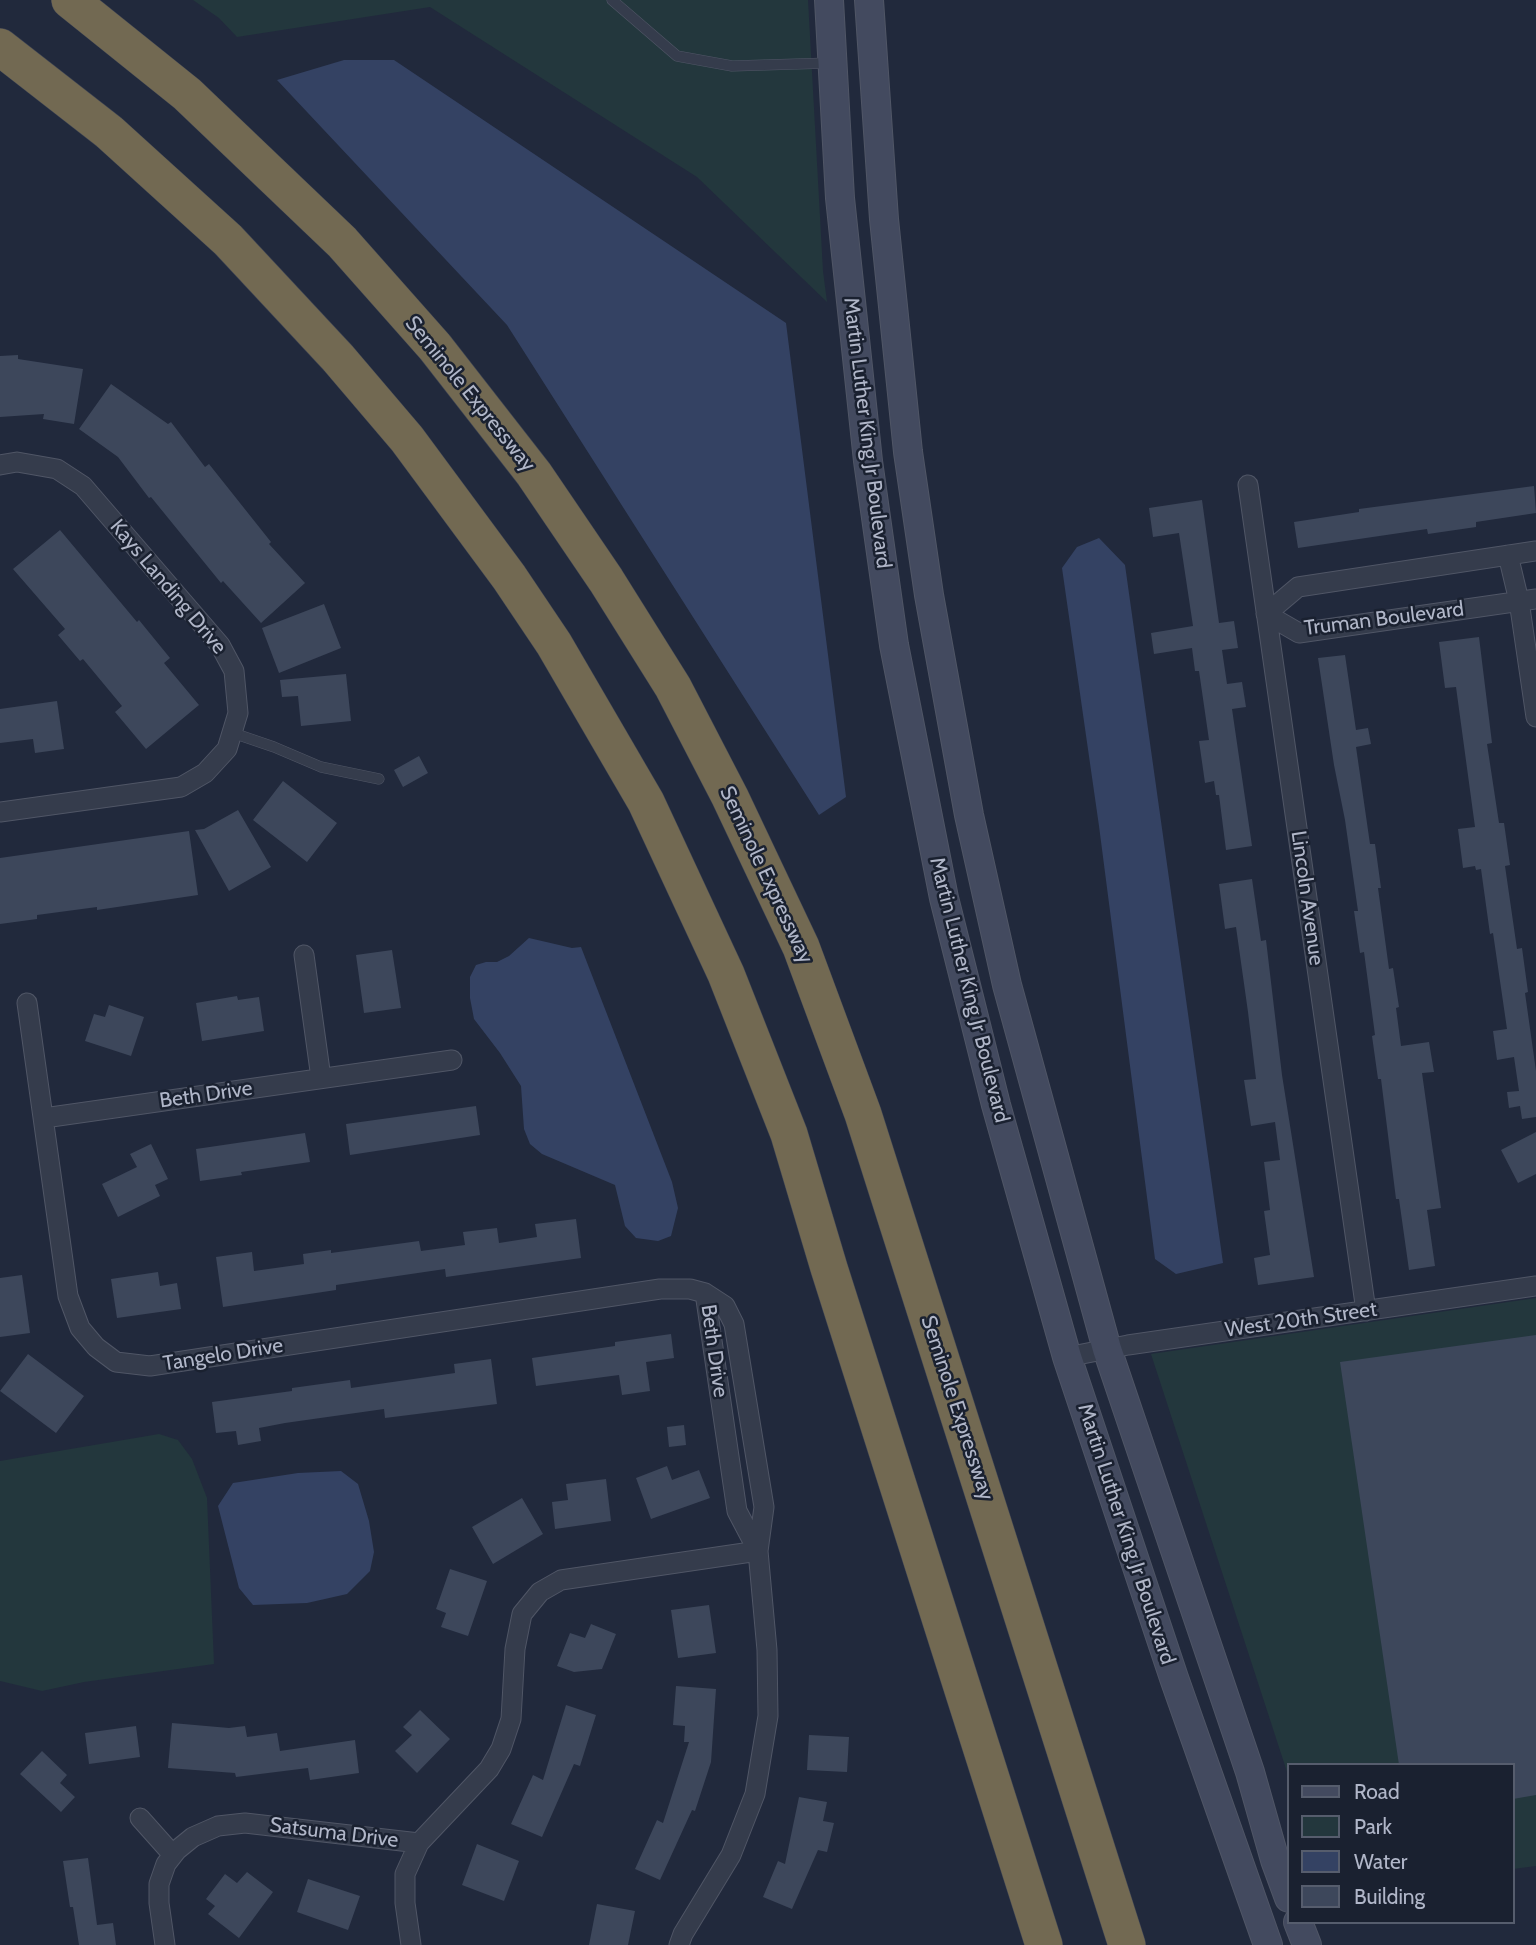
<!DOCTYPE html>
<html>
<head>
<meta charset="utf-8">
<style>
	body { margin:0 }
	#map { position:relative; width:1536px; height:1945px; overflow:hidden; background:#21293c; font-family:Cabin,sans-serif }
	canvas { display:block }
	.legend { position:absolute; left:1287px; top:1763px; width:228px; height:161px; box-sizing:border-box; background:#1a2130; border:2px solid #565d6d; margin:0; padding:9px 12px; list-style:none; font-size:21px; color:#b0b6c8 }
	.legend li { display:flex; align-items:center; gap:14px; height:35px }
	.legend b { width:35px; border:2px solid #565d6d }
</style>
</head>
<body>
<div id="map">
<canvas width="1536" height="1945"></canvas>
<ul class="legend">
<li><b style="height:9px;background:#434a5f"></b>Road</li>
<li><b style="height:19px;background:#23373d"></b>Park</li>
<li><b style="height:19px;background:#344263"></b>Water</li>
<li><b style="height:19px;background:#3d475b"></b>Building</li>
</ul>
</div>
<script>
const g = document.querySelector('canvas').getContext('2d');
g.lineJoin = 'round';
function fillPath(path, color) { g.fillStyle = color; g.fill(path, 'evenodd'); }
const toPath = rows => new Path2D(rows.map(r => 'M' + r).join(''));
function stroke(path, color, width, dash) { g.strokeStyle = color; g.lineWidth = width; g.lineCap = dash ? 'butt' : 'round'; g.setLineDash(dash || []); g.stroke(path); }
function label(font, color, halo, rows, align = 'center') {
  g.font = font + ' Cabin,sans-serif'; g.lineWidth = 5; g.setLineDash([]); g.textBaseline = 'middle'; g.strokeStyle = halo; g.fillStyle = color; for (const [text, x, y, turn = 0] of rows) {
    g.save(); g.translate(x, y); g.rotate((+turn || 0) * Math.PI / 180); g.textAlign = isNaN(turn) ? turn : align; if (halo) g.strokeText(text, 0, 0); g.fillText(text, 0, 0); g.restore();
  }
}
fillPath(toPath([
	[193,0,808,0,823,271,827,302,697,177,430,7,237,37,219,18],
	[1536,1298,1536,1866,1513,1869,1513,1765,1289,1765,1289,1778,1151,1354],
	[159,1434,178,1440,192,1459,207,1498,214,1664,84,1682,42,1691,0,1681,0,1461]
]), '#23373d');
fillPath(toPath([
	[344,60,394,60,786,323,846,797,819,815,507,325,277,80],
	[1099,538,1125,565,1223,1263,1176,1274,1155,1259,1099,826,1062,568,1077,547],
	[529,938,572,948,581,947,672,1182,678,1208,671,1236,658,1241,636,1238,625,1226,615,1185,542,1154,530,1144,524,1129,521,1086,500,1053,474,1019,470,998,470,977,476,965,486,962,497,962,509,956],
	[341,1471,358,1484,369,1521,374,1552,370,1571,347,1594,307,1603,253,1605,239,1588,218,1506,233,1483,298,1473]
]), '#344263');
fillPath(toPath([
	[18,355,18,359,83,369,74,424,43,419,44,414,0,417,0,356],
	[111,384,168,424,171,422,205,467,209,464,271,542,269,544,305,583,261,623,223,581,221,583,151,497,149,498,118,457,79,429],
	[1534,486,1536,513,1476,522,1476,527,1428,534,1427,529,1298,548,1294,522,1359,512,1359,509],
	[1202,500,1219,623,1234,621,1238,648,1222,650,1227,684,1242,682,1246,707,1232,709,1252,846,1226,850,1219,795,1216,795,1214,781,1205,783,1199,741,1209,740,1199,671,1195,671,1192,648,1154,654,1151,633,1193,626,1179,533,1153,537,1149,508],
	[60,530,137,622,139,620,170,658,164,663,199,705,146,749,115,712,122,706,83,659,80,661,58,635,65,629,13,569],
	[324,604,341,648,279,673,262,628],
	[1479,637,1492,743,1487,744,1499,823,1504,823,1510,865,1505,866,1517,949,1522,948,1528,992,1525,993,1536,1071,1536,1117,1522,1119,1520,1106,1509,1108,1507,1092,1519,1091,1514,1057,1497,1060,1493,1031,1507,1029,1493,933,1490,934,1481,869,1476,870,1475,866,1463,868,1458,829,1475,827,1456,687,1445,688,1439,642],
	[1345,655,1356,730,1368,728,1371,744,1356,747,1370,844,1375,844,1381,888,1378,888,1389,969,1393,968,1399,1007,1396,1008,1401,1046,1429,1042,1434,1072,1422,1073,1441,1208,1427,1210,1435,1266,1409,1270,1399,1199,1396,1199,1381,1079,1378,1079,1372,1036,1375,1035,1364,952,1360,953,1354,911,1358,911,1345,820,1334,765,1318,658],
	[346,674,351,721,301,726,298,696,282,697,280,680],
	[57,701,64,749,35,753,33,739,0,743,0,709],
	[419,756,428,773,403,787,394,770],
	[283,781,337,823,307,862,253,820],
	[238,810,271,867,229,891,195,830,204,829],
	[189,831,198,895,97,910,97,907,37,915,37,919,0,924,0,858],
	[1252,879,1261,941,1266,940,1282,1075,1314,1277,1258,1285,1254,1258,1270,1255,1264,1211,1270,1210,1264,1162,1280,1160,1275,1122,1251,1126,1244,1080,1256,1079,1248,1012,1236,927,1225,929,1219,884],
	[392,950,401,1008,364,1013,356,955],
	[237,996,238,1000,259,997,264,1031,202,1041,196,1003],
	[109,1005,144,1017,131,1056,85,1041,94,1014,105,1017],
	[476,1106,480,1135,350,1155,346,1124],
	[1536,1132,1536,1174,1518,1183,1501,1150],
	[305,1133,310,1162,241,1172,242,1175,200,1181,196,1149],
	[151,1144,168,1179,155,1185,160,1196,118,1217,102,1184,137,1167,130,1154],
	[576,1219,581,1258,446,1277,445,1269,336,1285,336,1290,223,1307,216,1257,252,1252,254,1271,304,1264,303,1254,331,1250,331,1253,419,1241,421,1251,465,1245,463,1232,497,1228,499,1243,537,1237,535,1224],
	[158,1272,160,1286,177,1283,181,1309,117,1318,111,1279],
	[22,1275,30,1333,0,1337,0,1278],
	[671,1334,674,1358,646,1362,650,1391,622,1395,619,1375,536,1386,532,1358,615,1346,615,1342],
	[1536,1335,1536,1795,1513,1799,1513,1765,1399,1765,1340,1362],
	[28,1354,84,1396,56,1433,0,1391],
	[491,1359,497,1404,385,1418,384,1409,285,1423,259,1428,261,1441,238,1445,236,1431,216,1433,212,1402,292,1391,292,1388,350,1380,351,1388,455,1373,454,1364],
	[684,1425,686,1445,669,1447,667,1427],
	[667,1466,672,1480,699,1470,710,1498,651,1519,636,1478],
	[606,1479,611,1521,555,1529,552,1502,568,1500,566,1484],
	[522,1498,543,1534,493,1564,472,1527],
	[450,1569,487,1581,468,1636,441,1627,446,1613,436,1609],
	[709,1605,716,1653,678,1658,671,1610],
	[591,1624,616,1634,602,1669,574,1672,557,1666,570,1633,585,1638],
	[676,1686,716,1689,711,1762,695,1811,692,1810,660,1880,635,1869,657,1820,663,1823,689,1742,684,1742,685,1726,673,1725],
	[566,1705,596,1715,580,1766,574,1764,542,1837,511,1824,533,1775,543,1780],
	[420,1710,450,1739,417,1773,395,1751,412,1735,403,1727],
	[172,1723,229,1728,245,1726,247,1737,277,1733,280,1751,355,1740,359,1773,310,1780,308,1768,236,1777,235,1773,168,1768],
	[136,1726,140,1757,89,1764,85,1733],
	[809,1735,849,1737,847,1772,807,1770],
	[42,1751,67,1775,60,1783,75,1797,61,1812,20,1774],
	[799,1797,827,1802,823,1821,834,1823,827,1852,818,1850,792,1909,763,1897,778,1861,785,1864],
	[477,1844,519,1861,504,1901,462,1885],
	[88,1858,97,1925,113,1923,116,1945,79,1945,73,1907,70,1907,63,1861],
	[247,1872,273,1892,239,1938,208,1914,215,1906,206,1899,225,1874,237,1883],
	[308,1879,360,1896,348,1930,297,1912],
	[597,1904,635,1911,628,1945,589,1945]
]), '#3d475b');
const lane = toPath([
	[612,0,677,56,732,66,829,63],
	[233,733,274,747,321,767,379,779]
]);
const street = toPath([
	[0,465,17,462,57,469,83,486,220,645,234,671,238,713,227,749,205,773,181,787,0,812],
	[1248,485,1366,1311],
	[1536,551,1298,587,1266,614,1299,633,1536,599],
	[1508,555,1519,601,1536,717],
	[304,955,321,1078],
	[27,1003,68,1296,80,1328,96,1347,116,1362,150,1366,660,1289,690,1289,705,1293,725,1306,734,1324,764,1507,758,1551,767,1650,768,1716,755,1794,731,1855,683,1934,679,1945],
	[44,1118,452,1060],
	[705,1293,737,1511,758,1551],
	[1067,1357,1128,1345,1536,1286],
	[140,1818,173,1855],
	[165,1945,159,1903,159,1884,166,1864,177,1850,193,1837,218,1826,245,1823,419,1843],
	[411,1945,405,1903,405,1874,419,1843,489,1769,501,1749,511,1719,515,1649,522,1614,540,1592,561,1580,758,1551]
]);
const secondary = toPath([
	[829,0,840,198,868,461,894,645,944,898,996,1105,1067,1357,1174,1678,1268,1945],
	[869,0,884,219,908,452,929,595,969,815,1007,985,1107,1349,1250,1772,1275,1860,1289,1898],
	[1298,1922,1307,1945]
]);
const highway = toPath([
	[70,0,187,94,342,242,435,347,534,474,606,580,673,687,730,797,801,947,863,1114,1127,1945],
	[0,47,109,132,228,240,338,358,407,439,509,577,554,644,646,802,726,974,789,1134,829,1268,1044,1945]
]);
stroke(lane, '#505666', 11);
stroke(street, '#505666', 21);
stroke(secondary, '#505666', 30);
stroke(highway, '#3d4353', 38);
stroke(lane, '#353c4c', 10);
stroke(street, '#353c4c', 19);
stroke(secondary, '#434a5f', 28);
stroke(highway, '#726952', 37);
label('21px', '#b0b6c8', '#1a2130', [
	["Seminole Expressway",470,394,51],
	["Martin Luther King Jr Boulevard",867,433,83],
	["Kays Landing Drive",168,587,50],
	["Truman Boulevard",1384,619,-7],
	["Seminole Expressway",766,875,65],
	["Lincoln Avenue",1307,898,82],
	["Martin Luther King Jr Boulevard",969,990,76],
	["Beth Drive",206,1095,-8],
	["West 20th Street",1301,1320,-8],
	["Beth Drive",714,1351,82],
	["Tangelo Drive",223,1355,-9],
	["Seminole Expressway",957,1408,72],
	["Martin Luther King Jr Boulevard",1126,1534,72],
	["Satsuma Drive",334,1833,7]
]);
</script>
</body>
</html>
